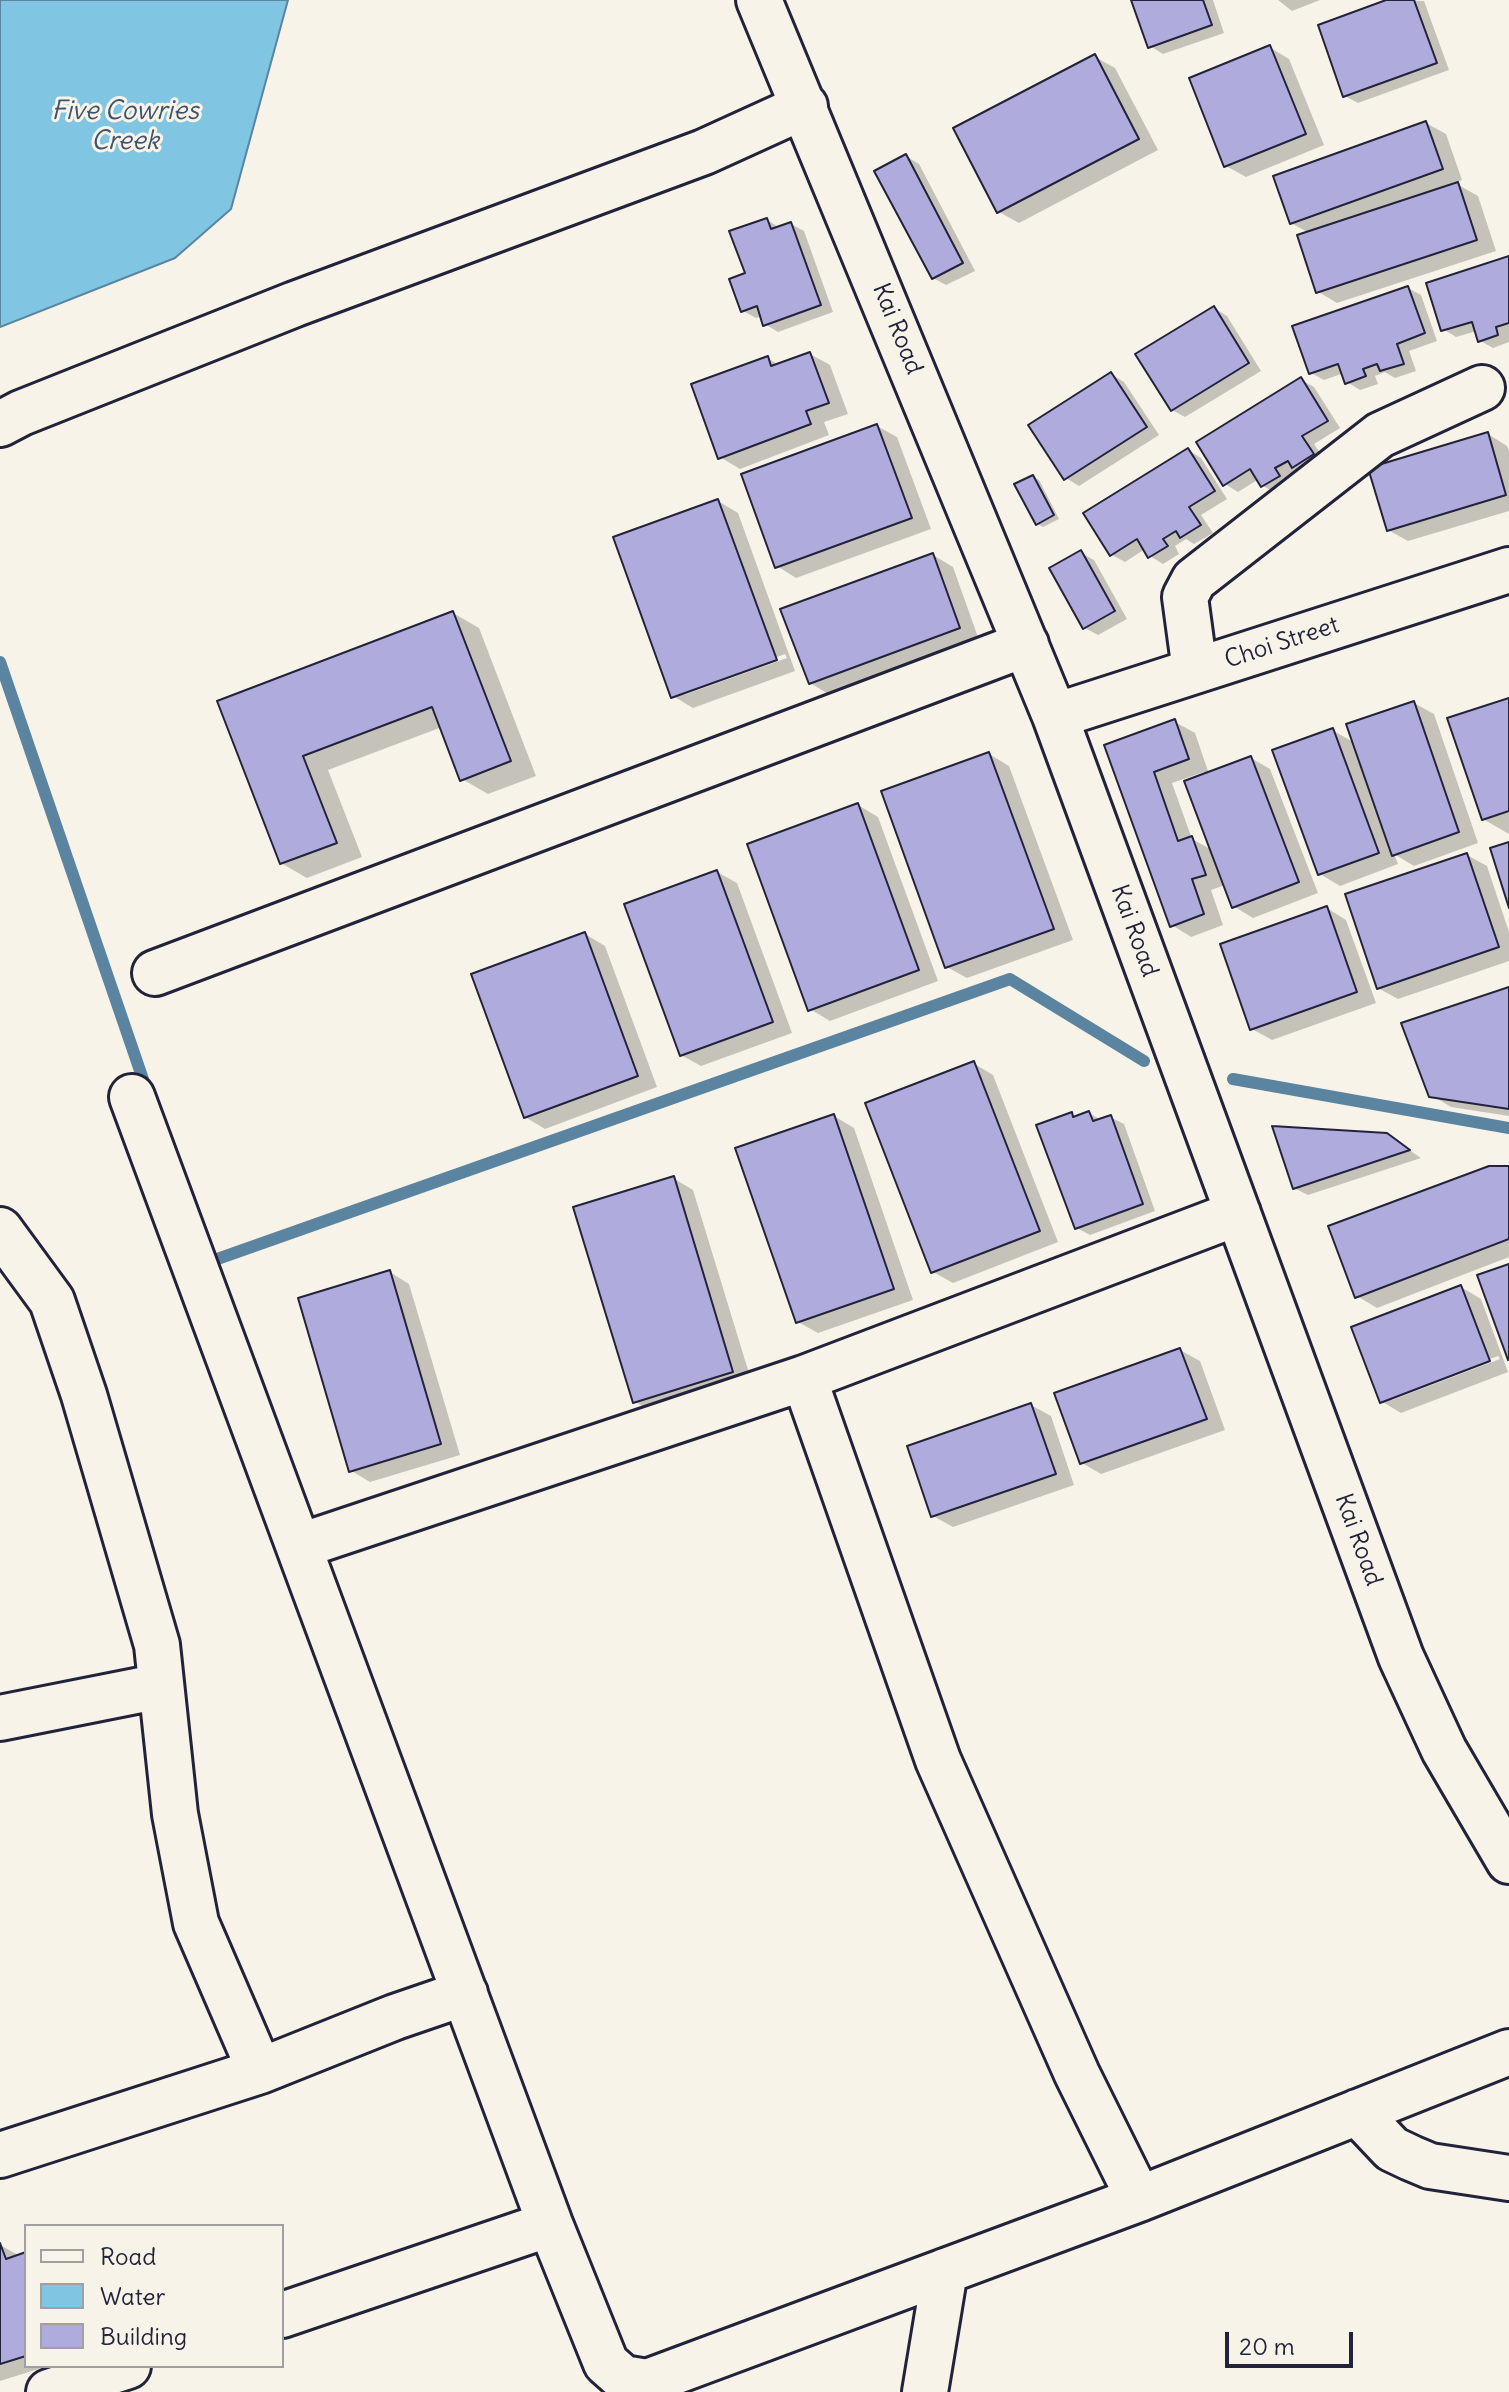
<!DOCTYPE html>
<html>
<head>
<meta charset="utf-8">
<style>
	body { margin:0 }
	#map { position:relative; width:1509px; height:2392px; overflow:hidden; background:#f7f3e8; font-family:Delius,sans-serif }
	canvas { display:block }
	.legend { position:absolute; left:24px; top:2224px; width:260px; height:144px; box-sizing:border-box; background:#f7f3e8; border:2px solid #a29fa3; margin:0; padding:10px 14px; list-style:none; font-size:24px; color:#22223b }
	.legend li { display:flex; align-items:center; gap:16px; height:40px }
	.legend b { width:40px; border:2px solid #a29fa3 }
	.scale { position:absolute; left:1225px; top:2332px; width:128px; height:36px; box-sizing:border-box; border:4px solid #22223b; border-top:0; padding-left:10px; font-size:24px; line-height:28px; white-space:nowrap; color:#22223b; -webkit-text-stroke:6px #f7f3e8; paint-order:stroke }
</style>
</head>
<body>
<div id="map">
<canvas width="1509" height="2392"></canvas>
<ul class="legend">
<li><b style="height:10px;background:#f7f3e8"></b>Road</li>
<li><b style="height:22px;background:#80c5e1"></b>Water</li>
<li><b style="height:22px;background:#afabdc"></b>Building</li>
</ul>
<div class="scale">20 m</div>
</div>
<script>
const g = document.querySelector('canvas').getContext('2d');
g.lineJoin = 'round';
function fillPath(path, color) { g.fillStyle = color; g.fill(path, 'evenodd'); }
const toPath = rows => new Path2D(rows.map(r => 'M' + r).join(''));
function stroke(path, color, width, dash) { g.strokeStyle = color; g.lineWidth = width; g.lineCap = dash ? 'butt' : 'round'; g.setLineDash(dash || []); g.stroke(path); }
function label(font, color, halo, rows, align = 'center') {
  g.font = font + ' Delius,sans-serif'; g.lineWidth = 6; g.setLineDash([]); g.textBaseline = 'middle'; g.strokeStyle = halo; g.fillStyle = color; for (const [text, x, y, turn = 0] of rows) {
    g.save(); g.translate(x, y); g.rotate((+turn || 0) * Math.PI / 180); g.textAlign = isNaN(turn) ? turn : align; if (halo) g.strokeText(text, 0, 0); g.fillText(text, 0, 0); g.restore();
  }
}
const water = toPath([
	[0,0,288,0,231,209,175,258,0,327,0,0]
]);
fillPath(water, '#80c5e1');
stroke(water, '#5a849f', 2);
fillPath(toPath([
	[1134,0,1213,0,1224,33,1163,54,1150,46],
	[1278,0,1320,0,1292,11],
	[1392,0,1424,1,1449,70,1358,103,1345,96],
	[1269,47,1289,59,1324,145,1246,177,1226,166],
	[1095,57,1115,68,1158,150,1019,223,999,212],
	[1426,123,1446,134,1462,180,1455,183,1478,196,1496,251,1337,303,1317,291,1309,233,1291,223],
	[906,156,919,164,975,271,946,285,933,278],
	[767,220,780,228,791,224,804,231,833,312,778,332,765,324,762,316,756,318,743,311,748,274],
	[1509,258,1509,342,1493,348,1479,340,1477,331,1456,337,1443,329],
	[1408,288,1421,295,1437,341,1409,351,1416,371,1395,378,1385,372,1375,376,1378,384,1360,390,1347,382,1344,373,1324,380,1311,373],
	[1214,308,1227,316,1261,371,1185,417,1172,410],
	[810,354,830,365,848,414,824,422,829,435,740,469,720,457,767,358,779,365],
	[1111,374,1124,382,1159,435,1079,486,1066,478],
	[1301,380,1314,387,1340,428,1314,444,1326,462,1307,474,1298,469,1287,476,1292,483,1276,493,1263,486,1259,479,1238,492,1225,484],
	[877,426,897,437,931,529,796,578,777,566],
	[1488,434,1507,446,1509,451,1509,511,1408,541,1388,530],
	[1188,450,1201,458,1227,499,1201,515,1213,533,1194,544,1186,539,1175,546,1179,554,1163,564,1150,556,1145,549,1125,562,1112,555],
	[1033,477,1039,480,1059,519,1043,527,1037,524],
	[718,501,738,513,795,671,693,708,673,696],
	[785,654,787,658,684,695,684,691],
	[1081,553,1094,560,1127,619,1098,635,1085,628],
	[933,555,953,567,979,640,830,695,810,683],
	[453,613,479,628,536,776,488,794,462,779,442,727,328,770,362,857,307,878,281,863,219,703],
	[1509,700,1509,834,1483,819],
	[1414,703,1434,714,1478,843,1414,866,1394,854,1398,864,1340,886,1320,874,1332,730,1355,743],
	[1175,722,1195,733,1209,774,1251,758,1270,769,1318,893,1253,918,1233,906,1225,885,1211,890,1223,925,1191,937,1172,925,1107,747],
	[1204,772,1206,775,1212,850,1192,839,1172,783],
	[989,754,1009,766,1073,940,967,978,947,967],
	[858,805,878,817,938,981,830,1021,810,1009],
	[1467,855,1487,866,1509,932,1509,961,1398,999,1378,988],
	[717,872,737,883,792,1033,701,1066,681,1055],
	[1327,908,1346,920,1376,1003,1272,1040,1252,1029],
	[585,934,605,946,657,1087,545,1129,525,1117],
	[1509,989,1509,1116,1451,1107,1431,1095],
	[973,1063,993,1075,1058,1242,953,1283,933,1272],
	[1089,1113,1101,1120,1110,1117,1124,1124,1155,1211,1090,1235,1077,1228,1071,1114,1078,1118],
	[834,1116,854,1128,913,1300,818,1333,798,1322],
	[1387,1135,1421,1158,1308,1195,1294,1188],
	[1509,1168,1509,1257,1377,1308,1357,1296],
	[673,1178,693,1190,752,1383,654,1413,634,1401],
	[390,1272,409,1284,460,1455,370,1482,350,1470],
	[1461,1287,1481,1299,1508,1372,1401,1413,1381,1401],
	[1498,1356,1500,1359,1392,1400,1392,1396],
	[1180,1350,1200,1361,1225,1430,1101,1474,1082,1463],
	[1031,1405,1051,1416,1074,1485,953,1527,933,1516],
	[0,2245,20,2256,26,2255,26,2366,48,2366,0,2381]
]), '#0003');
stroke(toPath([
	[0,662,147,1091],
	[1233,1079,1509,1128],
	[204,1256,206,1263,1010,979,1144,1061]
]), '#5a849f', 12);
const building = toPath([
	[1131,0,1203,0,1212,25,1148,48,1131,0],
	[1386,0,1414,0,1437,63,1343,97,1318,25,1386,0],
	[1270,45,1306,134,1224,167,1189,78,1270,45],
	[1095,54,1139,139,997,213,953,128,1095,54],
	[1426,121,1443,169,1290,224,1273,176,1426,121],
	[906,154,963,263,932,279,874,171,906,154],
	[1458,182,1477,240,1316,293,1297,235,1458,182],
	[767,218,771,229,791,222,821,305,763,326,757,306,741,312,729,279,745,273,729,231,767,218],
	[1509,256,1509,323,1496,327,1498,335,1478,342,1472,322,1441,331,1426,283,1509,256],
	[1408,286,1425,333,1397,344,1404,364,1380,371,1377,364,1363,369,1366,376,1345,384,1338,364,1309,374,1292,326,1408,286],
	[1214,306,1249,363,1171,411,1135,354,1214,306],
	[810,352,829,403,806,411,811,424,718,459,691,384,768,356,771,366,810,352],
	[1111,372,1147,427,1064,480,1028,425,1111,372],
	[1301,377,1328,421,1302,436,1314,454,1292,468,1288,461,1275,468,1280,476,1261,487,1250,469,1223,486,1196,442,1301,377],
	[877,424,912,518,775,568,741,474,877,424],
	[1488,432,1506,495,1387,531,1368,468,1488,432],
	[1188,448,1215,491,1189,507,1201,525,1180,538,1176,531,1163,539,1168,546,1148,558,1137,539,1110,556,1083,513,1188,448],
	[1033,475,1054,515,1036,525,1014,484,1033,475],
	[718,499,777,660,671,698,613,537,718,499],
	[1081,550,1115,611,1083,629,1049,568,1081,550],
	[933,553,960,628,809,684,780,609,933,553],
	[453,611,511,761,460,781,432,707,303,756,337,843,280,864,217,701,453,611],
	[1509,698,1509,811,1482,820,1447,718,1509,698],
	[1414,701,1459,832,1392,856,1346,724,1414,701],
	[1175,719,1189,759,1154,772,1178,841,1192,836,1206,875,1192,879,1204,914,1170,927,1104,745,1175,719],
	[1333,728,1379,853,1318,875,1272,750,1333,728],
	[989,752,1054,929,945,968,881,791,989,752],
	[1251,756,1299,882,1232,908,1184,781,1251,756],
	[858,803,919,970,808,1011,747,844,858,803],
	[1509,842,1509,908,1490,848,1509,842],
	[1467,853,1499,947,1377,989,1345,894,1467,853],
	[717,870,773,1022,680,1056,624,904,717,870],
	[1327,906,1357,992,1250,1030,1220,944,1327,906],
	[585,932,638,1076,524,1118,471,974,585,932],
	[1509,987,1509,1109,1429,1097,1401,1023,1509,987],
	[974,1061,1040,1231,931,1273,865,1103,974,1061],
	[1089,1111,1093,1121,1111,1115,1143,1204,1075,1229,1036,1125,1072,1112,1073,1117,1089,1111],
	[834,1114,894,1289,796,1323,735,1148,834,1114],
	[1272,1126,1387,1133,1410,1150,1293,1189,1272,1126],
	[1489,1166,1509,1166,1509,1239,1355,1298,1328,1226,1489,1166],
	[674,1176,733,1372,633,1403,573,1207,674,1176],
	[1509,1264,1509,1359,1508,1360,1477,1275,1509,1264],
	[390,1270,441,1444,349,1472,298,1298,390,1270],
	[1461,1285,1490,1361,1380,1403,1351,1327,1461,1285],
	[1180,1348,1207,1419,1080,1464,1054,1393,1180,1348],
	[1031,1403,1056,1474,931,1517,907,1446,1031,1403],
	[0,2243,6,2259,26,2252,26,2356,0,2364,0,2243]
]);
fillPath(building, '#afabdc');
stroke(building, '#22223b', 2);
const minor = toPath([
	[759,0,1055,716,1401,1657,1444,1750,1509,1861],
	[0,424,21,413,295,304,704,152,805,106],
	[1195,671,1185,597,1194,580,1380,435,1482,388],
	[1055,716,1509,570],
	[155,973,1026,644],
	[132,1097,550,2224,606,2363,623,2378,647,2382,1139,2199,1509,2052],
	[0,1230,52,1301,84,1395,157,1645,175,1814,196,1923,260,2071],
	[804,1378,938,1760,1077,2074,1139,2199],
	[300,1546,804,1378,1238,1213],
	[0,1718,161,1686],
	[1357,2112,1392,2149,1411,2158,1430,2166,1509,2178],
	[0,2155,260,2071,395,2017,465,1993],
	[282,2315,550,2224],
	[49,2392,128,2366],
	[925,2392,945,2271]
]);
stroke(minor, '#22223b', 50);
stroke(minor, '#f7f3e8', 44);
label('24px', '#22223b', '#f7f3e8', [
	["Kai Road",897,329,68],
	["Choi Street",1282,643,-18],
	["Kai Road",1134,931,70],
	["Kai Road",1358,1540,70]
]);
label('italic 26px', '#3e536d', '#f7f3e8', [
	["Five Cowries",125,112],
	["Creek",125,142]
]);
</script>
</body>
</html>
